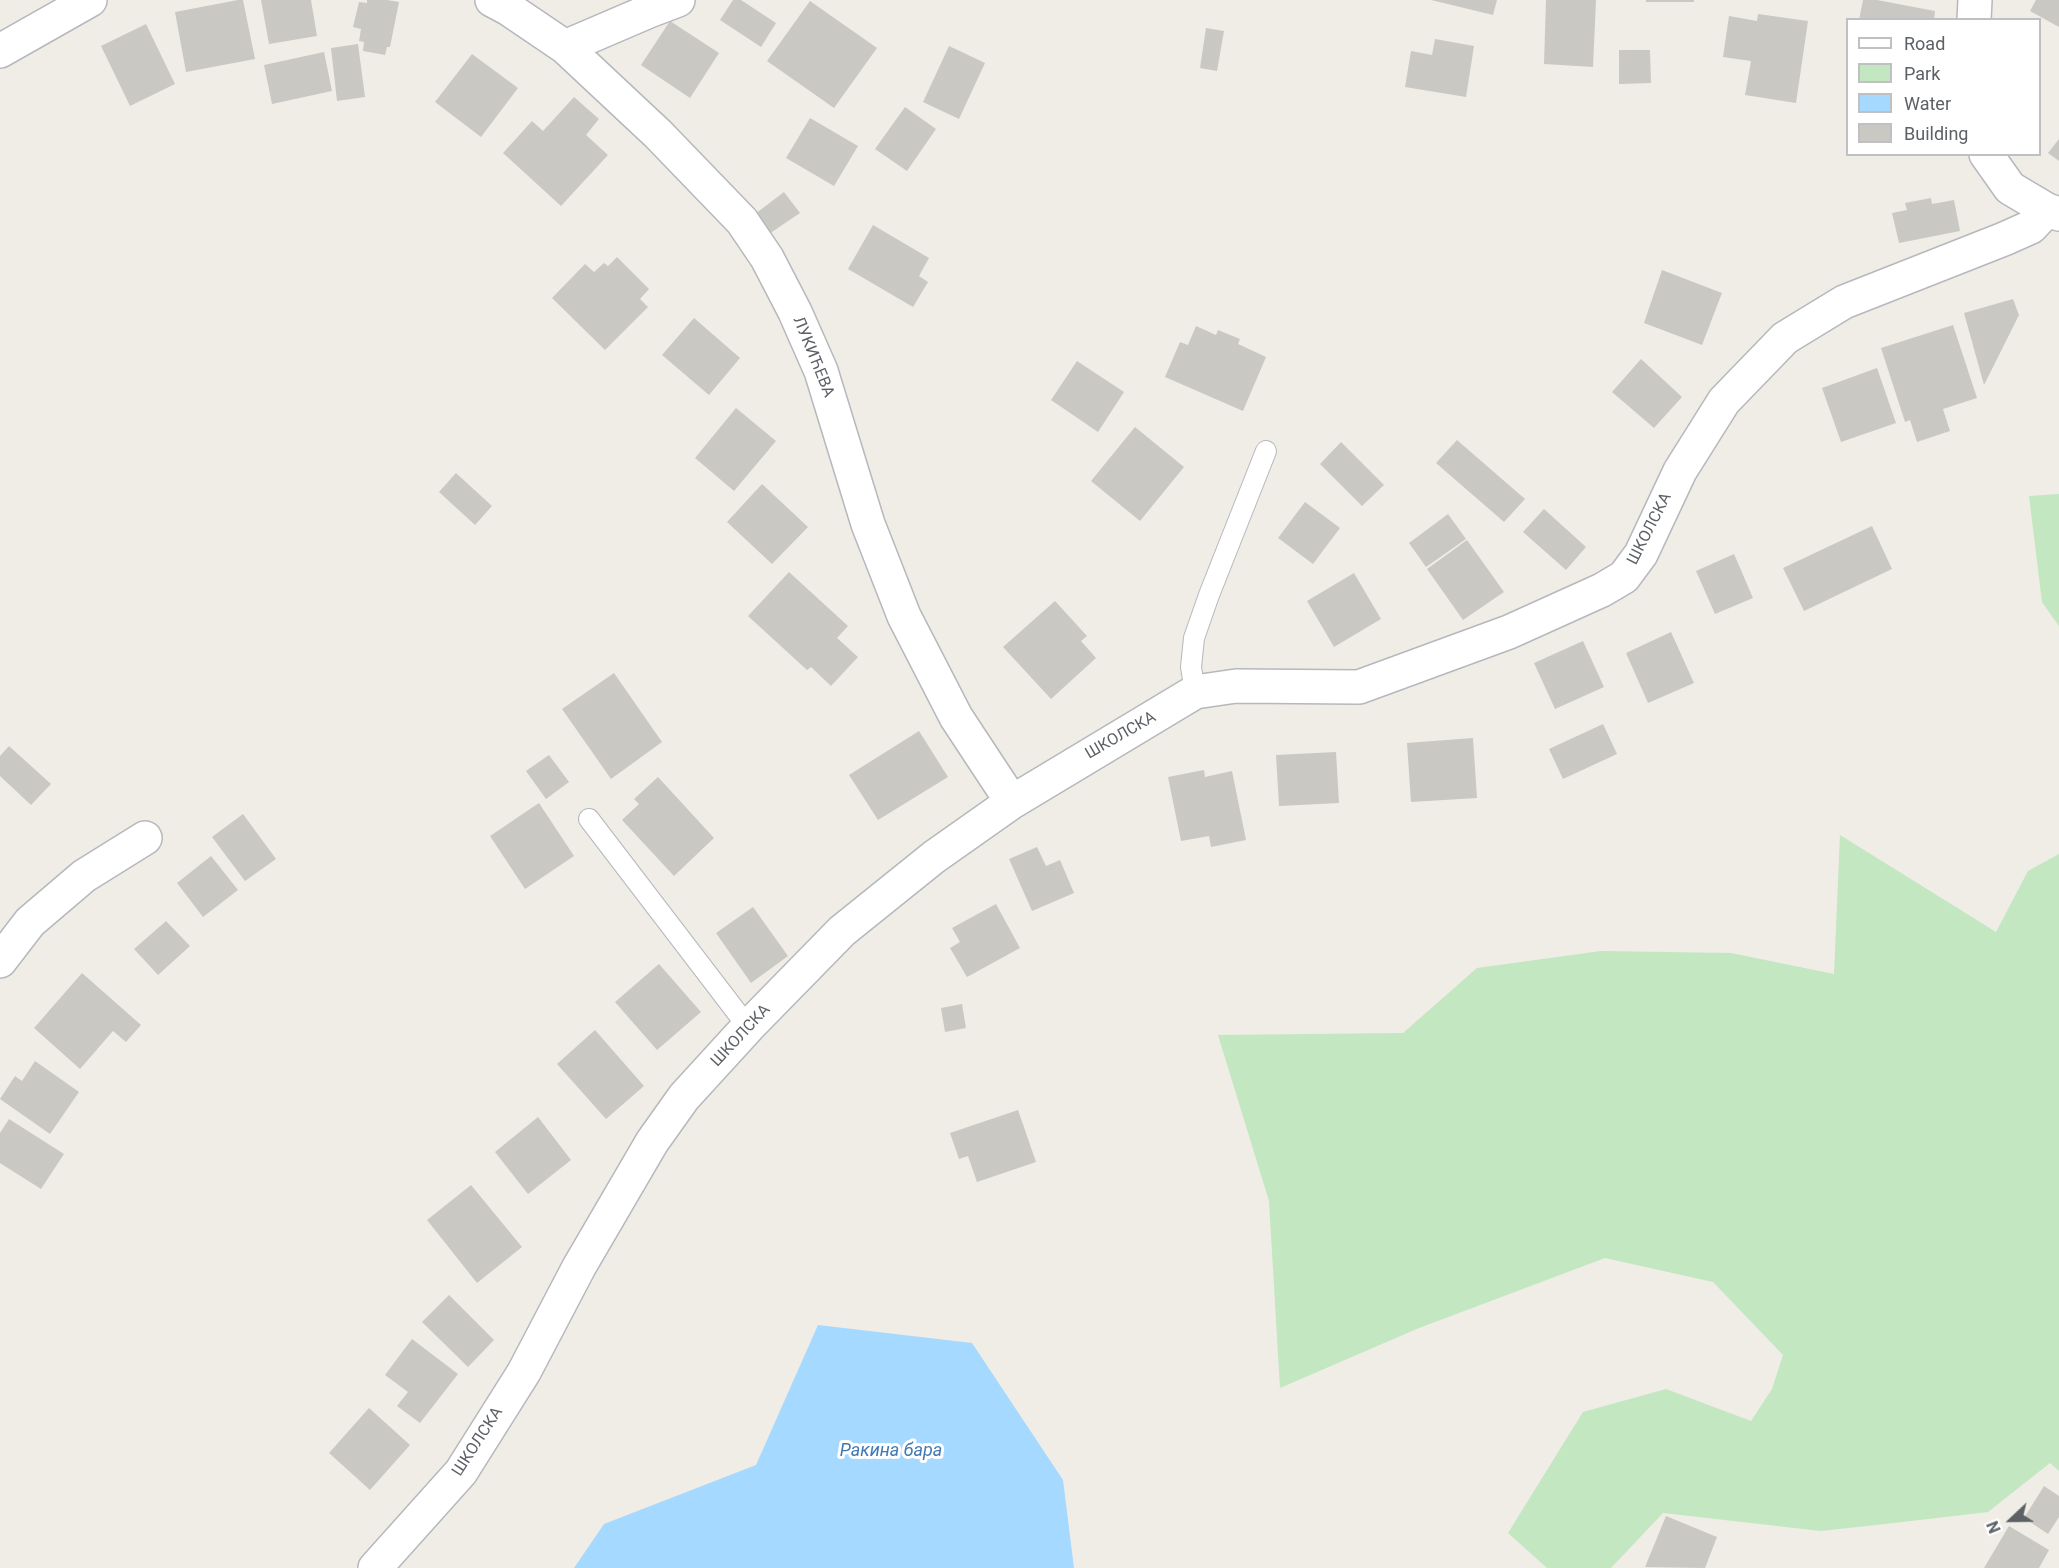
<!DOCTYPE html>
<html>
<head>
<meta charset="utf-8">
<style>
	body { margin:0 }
	#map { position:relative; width:2059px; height:1568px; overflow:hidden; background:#efede5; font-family:Roboto,sans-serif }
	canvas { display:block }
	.legend { position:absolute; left:1846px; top:18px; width:195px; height:138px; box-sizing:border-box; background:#fff; border:2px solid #bec0c2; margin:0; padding:8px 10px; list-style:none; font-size:18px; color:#5d6166 }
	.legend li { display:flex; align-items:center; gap:12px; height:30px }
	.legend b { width:30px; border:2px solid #bec0c2 }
	.north { position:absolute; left:1981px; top:1490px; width:60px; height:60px; -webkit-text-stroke:4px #fff; paint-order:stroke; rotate:248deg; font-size:16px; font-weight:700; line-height:24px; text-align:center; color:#5d6166 }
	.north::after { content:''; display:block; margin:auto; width:21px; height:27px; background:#5d6166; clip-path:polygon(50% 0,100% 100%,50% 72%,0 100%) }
</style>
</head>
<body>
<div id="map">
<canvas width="2059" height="1568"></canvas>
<ul class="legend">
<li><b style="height:8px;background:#fff"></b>Road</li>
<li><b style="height:16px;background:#c2e7c1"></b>Park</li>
<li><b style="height:16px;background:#a5d9ff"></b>Water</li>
<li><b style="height:16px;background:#cac8c2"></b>Building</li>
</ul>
<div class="north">N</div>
</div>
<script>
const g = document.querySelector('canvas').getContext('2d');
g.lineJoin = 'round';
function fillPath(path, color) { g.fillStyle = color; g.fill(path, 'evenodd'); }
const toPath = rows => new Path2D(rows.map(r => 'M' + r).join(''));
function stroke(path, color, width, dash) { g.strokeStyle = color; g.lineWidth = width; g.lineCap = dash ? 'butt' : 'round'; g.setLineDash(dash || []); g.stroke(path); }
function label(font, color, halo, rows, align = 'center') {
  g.font = font + ' Roboto,sans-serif'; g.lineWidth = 6; g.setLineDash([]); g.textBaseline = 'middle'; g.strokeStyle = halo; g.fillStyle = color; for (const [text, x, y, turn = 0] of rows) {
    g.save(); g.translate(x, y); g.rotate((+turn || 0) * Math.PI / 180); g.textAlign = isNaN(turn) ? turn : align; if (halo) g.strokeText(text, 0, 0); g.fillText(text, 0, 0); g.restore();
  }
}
fillPath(toPath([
	[2059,494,2059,626,2042,602,2029,496],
	[1840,835,1996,932,2028,871,2059,854,2059,1471,2050,1463,1988,1512,1885,1524,1821,1531,1663,1513,1611,1568,1547,1568,1508,1533,1583,1412,1666,1389,1751,1421,1772,1389,1783,1355,1713,1282,1605,1258,1419,1328,1280,1388,1269,1201,1218,1035,1403,1033,1477,968,1601,951,1731,953,1834,974]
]), '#c2e7c1');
fillPath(toPath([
	[818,1325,972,1343,1063,1480,1074,1568,574,1568,604,1524,756,1465]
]), '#a5d9ff');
fillPath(toPath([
	[238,0,243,0,255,59,186,72,175,12],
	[261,0,311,0,317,36,269,44],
	[367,0,387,0,399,2,390,47,387,47,385,55,363,51,364,42,359,41,361,29,353,27,359,2,367,3],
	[733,0,741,0,776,23,761,47,720,20],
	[1431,0,1497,0,1493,15],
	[1546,0,1596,0,1593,67,1544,64],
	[1646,0,1694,0,1694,2,1646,2],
	[1863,0,1877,0,1935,11,1934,20,1859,20],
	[2036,0,2059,0,2059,27,2030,11],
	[810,1,877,48,834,108,767,61],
	[1758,14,1808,21,1796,103,1745,95,1751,61,1723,57,1729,16,1757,21],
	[670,21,719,53,690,98,641,65],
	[146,24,175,84,130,106,101,46],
	[1206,28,1224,31,1217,71,1200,68],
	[1435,39,1474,46,1466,97,1405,87,1411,51,1432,55],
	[358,44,365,97,337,101,331,48],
	[949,46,985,63,959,119,923,102],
	[1619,50,1650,50,1651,83,1619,84],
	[324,52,332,91,272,104,264,65],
	[472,54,518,88,481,137,435,102],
	[574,97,599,119,586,135,608,155,561,206,503,153,532,121,543,131],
	[905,107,936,129,907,171,875,149],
	[810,118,858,146,834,186,786,158],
	[2059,139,2059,161,2048,153],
	[784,192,800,213,769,234,755,214],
	[1931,198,1932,204,1954,200,1960,231,1899,243,1892,213,1907,210,1905,203],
	[873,225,929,258,919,276,928,282,913,307,848,269],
	[617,257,649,289,640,299,648,307,605,350,552,298,585,264,594,272,604,263,608,266],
	[1662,270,1722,293,1702,345,1644,323],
	[2013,299,2019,315,1984,385,1964,313],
	[694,318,740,358,709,395,662,355],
	[1953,325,1977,398,1943,409,1950,431,1917,442,1910,420,1905,422,1881,348],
	[1196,326,1216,335,1218,330,1240,339,1238,344,1266,357,1243,411,1165,377,1180,342,1188,345],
	[1641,359,1682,397,1654,428,1612,392],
	[1077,361,1124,392,1098,432,1051,400],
	[1877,368,1896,423,1841,442,1822,388],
	[736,408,776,441,734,491,695,458],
	[1135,427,1184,467,1140,521,1091,481],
	[1457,440,1525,499,1504,522,1436,463],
	[1341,442,1384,485,1362,506,1320,464],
	[456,473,492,506,475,525,439,492],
	[762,484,808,527,772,564,727,522],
	[1305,502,1340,528,1313,564,1278,538],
	[1544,509,1586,547,1566,570,1523,532],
	[1448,514,1466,539,1426,567,1409,543],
	[1872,526,1892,569,1804,611,1783,568],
	[1467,540,1504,592,1463,620,1427,569],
	[1734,554,1753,598,1715,614,1696,571],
	[789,572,848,626,837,638,858,657,831,686,811,667,807,670,748,616],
	[1354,573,1381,619,1334,647,1307,601],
	[1055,601,1087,636,1081,641,1096,658,1051,699,1003,647],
	[1671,632,1694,683,1648,703,1626,653],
	[1583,641,1604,687,1555,709,1534,663],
	[614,673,662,742,611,779,562,709],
	[1603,724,1617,754,1563,779,1549,749],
	[919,731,948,777,878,820,849,775],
	[1473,738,1477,798,1411,802,1407,743],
	[9,746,51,784,31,805,0,776,0,756],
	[1336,752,1339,803,1279,806,1276,755],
	[549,755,569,782,546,799,526,771],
	[1204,770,1205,777,1232,771,1246,840,1211,847,1209,836,1181,841,1168,777],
	[658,777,714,838,674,876,622,820,639,804,634,799],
	[539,803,574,856,525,889,490,836],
	[243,814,276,859,245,881,212,837],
	[1037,847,1046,866,1060,860,1074,893,1032,911,1009,859],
	[211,856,238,890,203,917,177,883],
	[996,904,1020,948,967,977,950,948,960,942,952,928],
	[753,907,788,956,751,983,716,933],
	[166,921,190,946,158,975,134,949],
	[659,964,701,1012,657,1050,615,1002],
	[82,973,141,1025,126,1042,113,1031,80,1069,34,1028],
	[962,1004,966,1028,945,1032,941,1008],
	[595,1030,644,1086,606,1119,557,1064],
	[35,1061,79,1092,50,1134,0,1099,15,1076,22,1081],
	[1018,1110,1036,1162,977,1182,968,1156,959,1159,950,1133],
	[538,1117,571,1160,528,1194,495,1152],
	[9,1119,64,1154,41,1189,0,1163,0,1133],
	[471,1185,522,1247,477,1283,427,1220],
	[449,1295,494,1340,468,1367,422,1322],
	[412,1339,458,1374,420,1423,397,1406,408,1392,385,1375],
	[369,1408,410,1445,370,1490,329,1453],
	[2044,1486,2059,1496,2059,1517,2048,1534,2024,1518],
	[1666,1516,1717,1537,1705,1568,1645,1567],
	[2009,1526,2049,1550,2039,1568,1984,1568]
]), '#cac8c2');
const lane = toPath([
	[1195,692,1191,667,1194,638,1209,595,1266,451],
	[589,819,748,1027]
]);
const street = toPath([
	[492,0,509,9,565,47,658,134,742,221,767,258,795,312,821,371,868,524,904,616,956,717,1012,802],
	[1974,20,1975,0],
	[565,47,649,11,678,0],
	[0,51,90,0],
	[1986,154,2010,188,2047,210],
	[0,961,30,922,84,876,145,838],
	[375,1568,461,1472,524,1372,579,1267,652,1142,684,1097,748,1027,842,931,934,857,1012,802,1195,692,1236,686,1359,687,1509,632,1602,590,1624,577,1641,554,1680,471,1724,401,1785,338,1844,302,2004,239,2031,227,2047,210,2059,214]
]);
stroke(lane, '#b5b8bc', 22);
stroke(street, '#b5b8bc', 36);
stroke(lane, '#fff', 20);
stroke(street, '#fff', 33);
label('16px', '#5d6166', '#fff', [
	["ЛУКИЋЕВА",813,357,68],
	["ШКОЛСКА",1650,529,-63],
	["ШКОЛСКА",1121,736,-30],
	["ШКОЛСКА",741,1036,-47],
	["ШКОЛСКА",478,1442,-57]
]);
label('italic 18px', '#4179b3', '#fff', [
	["Ракина бара",891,1451]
]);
</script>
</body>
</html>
